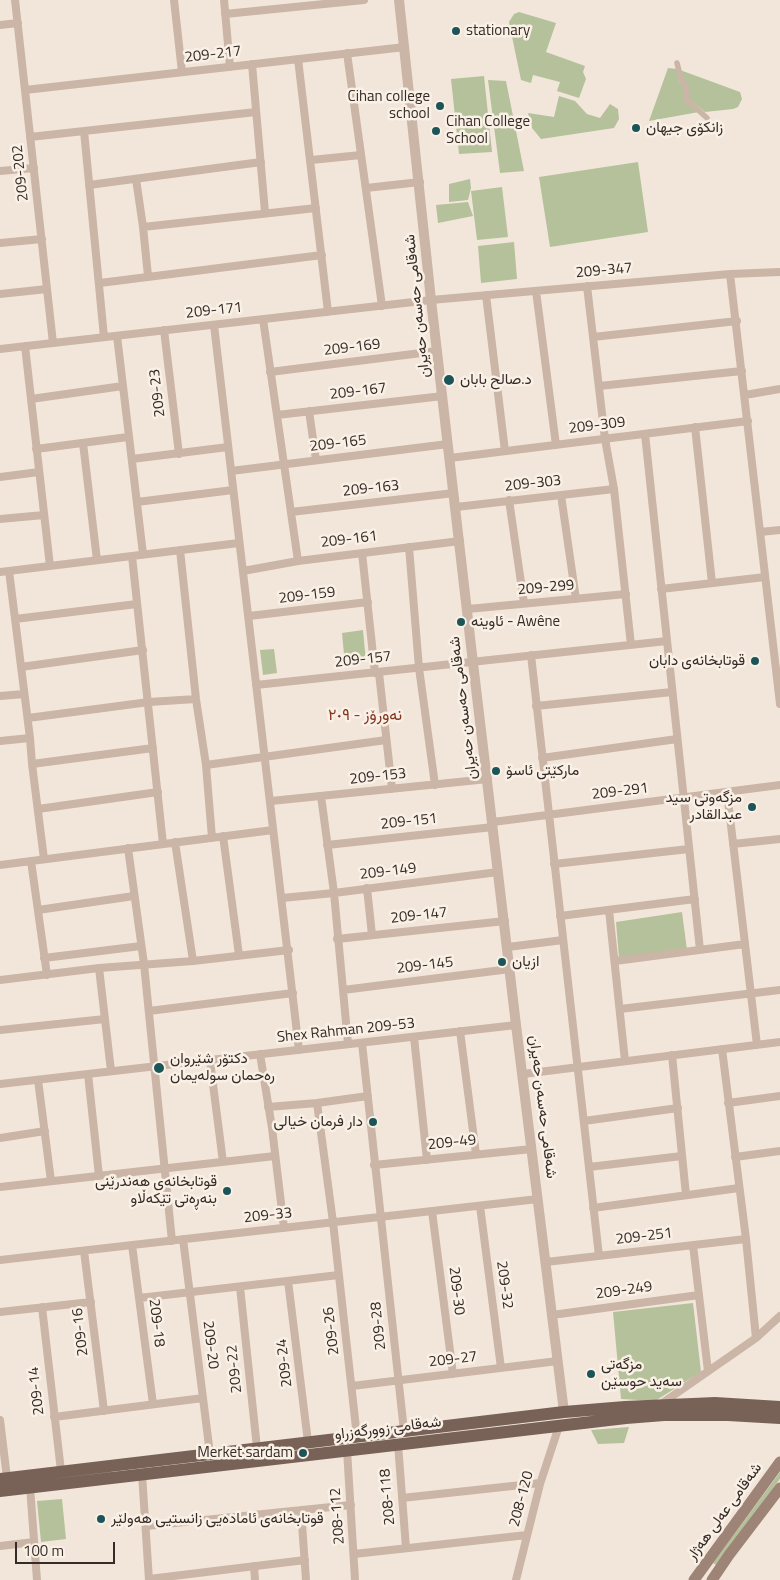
<!DOCTYPE html>
<html>
<head>
<meta charset="utf-8">
<style>
	body { margin:0 }
	#map { position:relative; width:780px; height:1580px; overflow:hidden; background:#f2e6da; font-family:"Titillium Web",sans-serif }
	canvas { display:block }
	.scale { position:absolute; left:15px; top:1542px; width:100px; height:22px; box-sizing:border-box; border:2px solid #362b27; border-top:0; padding-left:6px; font-size:15px; line-height:18px; white-space:nowrap; color:#362b27; -webkit-text-stroke:4px #f9f0e6; paint-order:stroke }
</style>
</head>
<body>
<div id="map">
<canvas width="780" height="1580"></canvas>
<div class="scale">100 m</div>
</div>
<script>
const g = document.querySelector('canvas').getContext('2d');
g.lineJoin = 'round';
function fillPath(path, color) { g.fillStyle = color; g.fill(path, 'evenodd'); }
const toPath = rows => new Path2D(rows.map(r => 'M' + r).join(''));
function stroke(path, color, width, dash) { g.strokeStyle = color; g.lineWidth = width; g.lineCap = dash ? 'butt' : 'round'; g.setLineDash(dash || []); g.stroke(path); }
function label(font, color, halo, rows, align = 'center') {
  g.font = font + ' "Titillium Web",Vazirmatn,sans-serif'; g.lineWidth = 5; g.setLineDash([]); g.textBaseline = 'middle'; g.strokeStyle = halo; g.fillStyle = color; for (const [text, x, y, turn = 0] of rows) {
    g.save(); g.translate(x, y); g.rotate((+turn || 0) * Math.PI / 180); g.textAlign = isNaN(turn) ? turn : align; if (halo) g.strokeText(text, 0, 0); g.fillText(text, 0, 0); g.restore();
  }
}
fillPath(toPath([
	[519,12,556,23,546,52,585,66,583,72,586,79,579,98,557,91,560,82,533,75,531,83,521,80,509,22,514,14],
	[668,68,677,69,679,81,685,89,684,99,699,112,649,121],
	[680,70,740,92,742,99,738,107,733,109,705,112,688,98],
	[484,76,492,152,459,154,451,79],
	[488,80,506,81,524,171,500,173],
	[559,96,575,101,587,114,600,118,610,104,618,109,619,119,614,128,541,139,532,128,528,113,554,117],
	[638,162,648,232,550,247,539,177],
	[470,179,471,188,468,200,449,202,449,184],
	[502,187,508,237,477,240,471,191],
	[468,202,473,216,438,223,436,205],
	[514,242,517,279,481,283,478,246],
	[363,630,366,662,345,665,342,633],
	[274,649,277,673,263,675,260,650],
	[682,912,687,950,619,958,616,922],
	[693,1303,701,1372,655,1401,621,1399,613,1312],
	[629,1427,624,1443,598,1444,591,1430],
	[780,1472,780,1479,716,1565,713,1563],
	[62,1499,66,1539,41,1542,37,1501]
]), '#b5c19a');
stroke(toPath([
	[677,63,681,79,687,89,686,99,707,118]
]), '#cab5a6', 5.5);
stroke(toPath([
	[15,0,53,343],
	[174,0,182,72],
	[224,0,230,67],
	[225,14,364,0],
	[0,25,18,23],
	[347,53,382,306],
	[298,59,328,312],
	[252,64,265,212],
	[25,90,405,47],
	[84,131,104,337],
	[30,137,256,112],
	[311,160,361,155],
	[0,171,34,168],
	[136,179,143,227,148,276],
	[89,185,261,162],
	[366,188,420,182],
	[143,227,316,208],
	[0,243,42,239],
	[730,274,780,704],
	[100,283,322,255],
	[587,286,605,439,614,489,631,645],
	[536,291,556,445],
	[0,294,47,289],
	[486,295,505,451],
	[263,319,298,561],
	[214,325,299,1050],
	[164,330,179,454],
	[117,336,143,554],
	[593,337,737,321],
	[25,346,50,566],
	[0,349,431,300,730,274,780,272],
	[270,372,437,351],
	[599,386,742,371],
	[745,395,780,389],
	[31,399,123,386],
	[309,411,316,460],
	[277,415,443,396],
	[695,427,712,583],
	[645,434,700,950],
	[83,443,97,560],
	[36,449,128,437],
	[450,458,748,421],
	[132,459,228,447],
	[231,471,448,444],
	[0,477,39,472],
	[561,495,576,599],
	[509,500,524,603],
	[137,502,233,490],
	[456,507,614,489],
	[291,512,454,493],
	[0,519,44,515],
	[760,532,780,530],
	[409,547,419,668,435,785],
	[180,550,196,699,206,765,212,838],
	[362,553,375,673],
	[132,556,163,844],
	[9,571,30,738,32,764,44,859],
	[243,571,298,561,460,541],
	[0,572,239,543],
	[661,589,765,577],
	[468,609,626,594],
	[249,616,368,602],
	[15,619,137,604],
	[531,655,599,1256],
	[21,667,143,650],
	[379,673,392,789],
	[256,685,667,641],
	[0,696,24,694],
	[536,706,672,692],
	[28,718,149,702,196,699],
	[0,741,30,738],
	[542,758,677,739],
	[32,764,153,748],
	[206,765,386,740],
	[727,792,757,1045],
	[321,796,334,893,348,1044],
	[271,801,488,779],
	[38,809,158,792],
	[493,822,780,785],
	[223,836,239,955],
	[175,842,193,961],
	[733,844,780,839],
	[327,845,493,827],
	[128,848,144,964,172,1241],
	[31,861,47,975],
	[554,864,689,849],
	[0,865,273,830],
	[367,888,372,935],
	[282,898,334,893,498,872],
	[38,910,134,896],
	[609,910,625,1061],
	[560,916,695,899],
	[337,939,505,921],
	[508,947,563,940],
	[44,958,141,946],
	[615,961,745,944],
	[99,968,111,1071],
	[0,980,99,968,193,961,289,950],
	[343,990,510,969],
	[620,1009,780,990],
	[149,1011,293,993],
	[0,1030,105,1019],
	[460,1031,476,1154],
	[414,1037,427,1160],
	[362,1043,404,1431],
	[722,1049,746,1239,756,1338],
	[260,1054,272,1128,284,1228],
	[672,1055,686,1195],
	[210,1061,223,1162],
	[88,1074,99,1176],
	[523,1074,780,1042],
	[38,1080,51,1181],
	[0,1084,516,1025],
	[317,1103,333,1222,357,1437],
	[728,1103,780,1096],
	[268,1107,317,1103,368,1096],
	[584,1121,678,1108],
	[0,1138,45,1131],
	[735,1157,780,1151],
	[374,1165,532,1149],
	[589,1167,682,1156],
	[0,1187,275,1156],
	[480,1206,501,1368],
	[593,1208,739,1188],
	[432,1211,453,1374],
	[183,1239,210,1454],
	[132,1245,153,1404],
	[693,1245,708,1371],
	[84,1251,104,1411],
	[0,1260,538,1199],
	[546,1262,746,1239],
	[288,1281,308,1442],
	[240,1287,257,1448],
	[139,1298,339,1275],
	[42,1307,61,1471],
	[0,1312,91,1302],
	[552,1315,699,1295],
	[352,1386,558,1361],
	[661,1404,756,1338,780,1316],
	[54,1417,203,1398],
	[0,1420,7,1478],
	[398,1444,406,1548],
	[347,1450,355,1580],
	[142,1474,149,1580],
	[30,1487,37,1580],
	[402,1498,540,1483],
	[301,1510,306,1580],
	[146,1526,351,1505],
	[0,1546,34,1542],
	[354,1554,527,1535],
	[254,1566,255,1580],
	[149,1579,305,1560],
	[516,1580,540,1484,559,1426]
]), '#cab5a6', 8);
stroke(toPath([
	[399,0,431,300,473,663,516,1025,564,1412]
]), '#cab5a6', 10);
stroke(toPath([
	[694,1580,780,1462],
	[712,1580,729,1555,780,1488]
]), '#9d8477', 11);
stroke(toPath([
	[0,1479,564,1412,625,1407,715,1403,780,1407],
	[0,1491,626,1418,664,1415,728,1415,780,1418]
]), '#786258', 12);
for (const [x, y, r, color] of [
	[456,31,5,"#1c5557"],
	[440,106,5,"#1c5557"],
	[636,128,5,"#1c5557"],
	[436,131,5,"#1c5557"],
	[449,380,6,"#1c5557"],
	[461,622,5,"#1c5557"],
	[755,661,5,"#1c5557"],
	[496,771,5,"#1c5557"],
	[752,807,5,"#1c5557"],
	[502,962,5,"#1c5557"],
	[159,1068,6,"#1c5557"],
	[373,1122,5,"#1c5557"],
	[227,1191,5,"#1c5557"],
	[591,1374,5,"#1c5557"],
	[303,1453,5,"#1c5557"],
	[101,1519,5,"#1c5557"]
]) { const dot = new Path2D(); dot.arc(x, y, r, 0, 2 * Math.PI); g.fillStyle = color; g.fill(dot); stroke(dot, '#f9f0e6', 2); }
label('15px', '#362b27', '#f9f0e6', [
	["stationary",466,31],
	["Cihan college",430,97,"right"],
	["school",430,114,"right"],
	["Cihan College",446,122],
	["School",446,139],
	["زانکۆی جیھان",646,128],
	["د.صالح بابان",460,380],
	["ئاوینە - Awêne",471,622],
	["قوتابخانەی دابان",745,661,"right"],
	["مارکێتی ئاسۆ",506,771],
	["مزگەوتی سید",742,798,"right"],
	["عبدالقادر",742,815,"right"],
	["ازيان",512,962],
	["دکتۆر شێروان",170,1059],
	["رەحمان سولەیمان",170,1076],
	["دار فرمان خیالی",363,1122,"right"],
	["قوتابخانەی هەندرێنی",217,1182,"right"],
	["بنەڕەتی تێکەڵاو",217,1199,"right"],
	["مزگەتی",601,1365],
	["سەید حوسێن",601,1382],
	["Merket sardam",293,1453,"right"],
	["قوتابخانەی ئامادەیی زانستیی هەولێر",111,1519]
], 'left');
label('15px', '#362b27', '#f9f0e6', [
	["209-217",213,55,-7],
	["209-202",21,173,-96],
	["209-347",604,271,-5],
	["شەقامی حەسەن حەیران",418,306,-96],
	["209-171",214,311,-6],
	["209-169",352,348,-7],
	["209-167",358,392,-7],
	["209-23",158,393,-97],
	["209-309",597,426,-7],
	["209-165",338,444,-7],
	["209-303",533,484,-6],
	["209-163",371,489,-6],
	["209-161",349,540,-7],
	["209-299",546,588,-5],
	["209-159",307,596,-7],
	["209-157",363,660,-6],
	["شەقامی حەسەن حەیران",464,708,-97],
	["209-153",378,777,-6],
	["209-291",620,792,-7],
	["209-151",409,822,-6],
	["209-149",388,872,-7],
	["209-147",419,916,-6],
	["209-145",425,966,-7],
	["Shex Rahman 209-53",346,1031,-6],
	["شەقامی حەسەن حەیران",542,1107,83],
	["209-49",452,1143,-6],
	["209-33",268,1216,-6],
	["209-251",644,1237,-7],
	["209-32",504,1285,82],
	["209-30",456,1291,83],
	["209-249",624,1291,-8],
	["209-18",156,1323,83],
	["209-28",379,1326,-96],
	["209-26",332,1331,-97],
	["209-16",81,1332,-97],
	["209-20",210,1345,83],
	["209-27",453,1360,-7],
	["209-24",285,1363,-97],
	["209-22",235,1369,-96],
	["209-14",37,1391,-97],
	["شەقامی زوورگەزراو",388,1429,-7],
	["208-118",388,1497,-95],
	["208-120",522,1499,-75],
	["شەقامی عەلی هەژار",725,1512,-54],
	["208-112",338,1516,-94]
]);
label('16px', '#85351f', '#f9f0e6', [
	["نەورۆز - ٢٠٩",365,716]
]);
</script>
</body>
</html>
